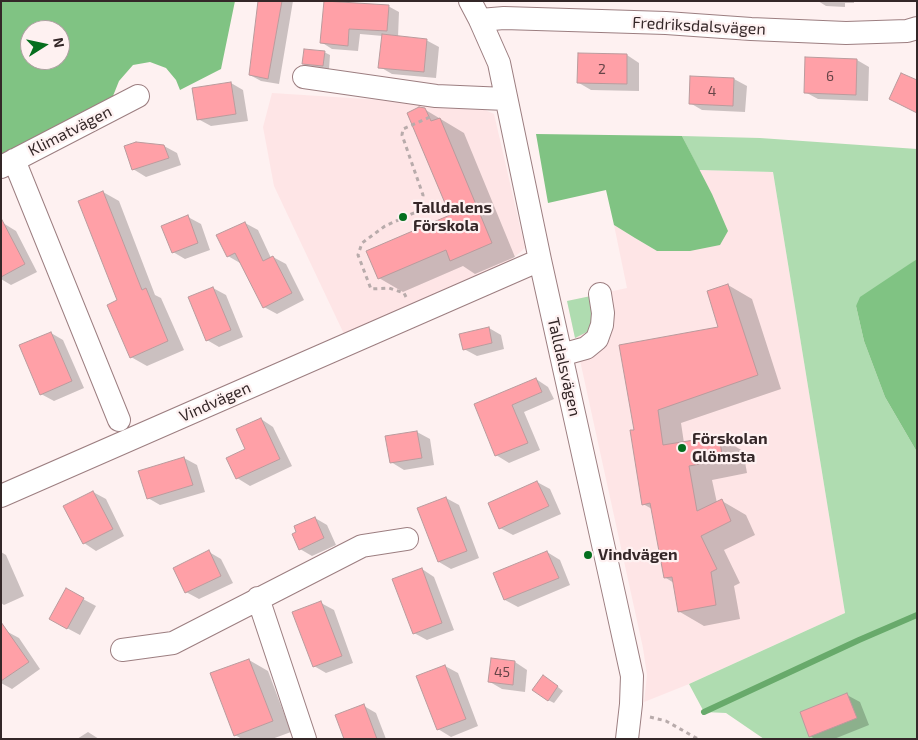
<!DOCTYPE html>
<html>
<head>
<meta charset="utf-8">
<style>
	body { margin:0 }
	#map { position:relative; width:918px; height:740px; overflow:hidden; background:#fef1f1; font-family:"Exo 2",sans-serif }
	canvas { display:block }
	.frame { position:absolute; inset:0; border:2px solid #342728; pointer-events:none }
	.north { position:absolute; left:20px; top:20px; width:50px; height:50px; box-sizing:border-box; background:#fef1f1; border:1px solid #ada0a1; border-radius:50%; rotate:80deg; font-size:14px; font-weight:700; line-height:20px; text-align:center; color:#342728 }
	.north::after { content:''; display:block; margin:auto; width:18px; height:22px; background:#056e1e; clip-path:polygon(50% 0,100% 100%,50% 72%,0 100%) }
</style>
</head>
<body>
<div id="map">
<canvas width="918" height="740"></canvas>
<div class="frame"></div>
<div class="north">N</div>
</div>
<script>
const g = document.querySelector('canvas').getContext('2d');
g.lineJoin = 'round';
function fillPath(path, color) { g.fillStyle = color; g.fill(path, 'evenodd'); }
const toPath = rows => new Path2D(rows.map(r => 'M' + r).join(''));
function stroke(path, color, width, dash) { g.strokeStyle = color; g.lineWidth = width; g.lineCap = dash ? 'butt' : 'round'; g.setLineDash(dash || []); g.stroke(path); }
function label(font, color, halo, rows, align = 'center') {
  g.font = font + ' "Exo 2",sans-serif'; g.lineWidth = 4.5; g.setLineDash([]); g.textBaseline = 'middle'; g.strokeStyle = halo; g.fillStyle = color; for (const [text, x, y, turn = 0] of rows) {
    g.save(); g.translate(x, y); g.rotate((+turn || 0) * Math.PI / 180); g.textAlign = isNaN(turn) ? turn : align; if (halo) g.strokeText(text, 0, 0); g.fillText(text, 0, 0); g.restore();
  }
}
fillPath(toPath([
	[272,93,476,106,494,114,525,248,505,265,344,334,274,186,263,127],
	[699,170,773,172,845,613,689,684,644,702,647,675,643,648,567,301,627,288,614,225,635,238,657,251,712,194]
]), '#fee5e6');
fillPath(toPath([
	[682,136,760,138,917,149,917,259,856,306,864,341,885,397,917,452,917,739,764,739,726,713,704,712,689,684,845,613,773,172,699,170],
	[591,296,593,315,591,327,587,332,575,338,567,301]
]), '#afdcb0');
fillPath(toPath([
	[1,1,235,1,221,69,180,90,176,80,166,68,150,62,133,65,119,81,111,101,1,156],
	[30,30,60,30,60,60,30,60],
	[536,134,682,136,712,194,728,231,720,245,690,251,657,251,635,238,614,225,606,190,548,203],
	[917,259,917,452,885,397,864,341,856,306,860,297]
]), '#80c383');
fillPath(toPath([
	[260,1,293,1,279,84,261,81,250,75],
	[818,1,854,1,854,3,845,3,845,7,826,6],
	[388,6,399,12,398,37,426,40,439,47,436,78,392,74,380,67,383,36,360,34,358,51,332,49,321,42],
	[324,52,330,55,329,69,309,67,303,64],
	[627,55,639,63,639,91,591,90,579,83],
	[857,60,869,67,868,101,818,99,805,92],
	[691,77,734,79,747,86,745,112,702,110,690,103],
	[231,83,243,90,248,121,211,126,198,119],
	[424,109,464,133,515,257,475,274,463,266,403,292,379,278,451,216],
	[164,146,177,153,181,165,146,177,133,169],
	[103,192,119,201,155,295,161,298,184,350,147,366,131,357,118,301],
	[188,217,201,224,210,250,185,259,173,252],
	[3,223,16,231,37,272,11,285,1,279,1,224],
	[245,223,258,230,271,258,273,257,286,264,304,300,277,314,264,307,242,263,240,263,228,256],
	[728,285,752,299,781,389,681,423,684,443,719,437,743,451,747,473,712,480,717,503,722,501,746,515,755,535,724,550,740,583,734,586,740,619,704,626,680,612,674,583,666,578,652,509,643,504,635,431,720,328],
	[213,288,226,295,243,337,219,347,207,340],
	[489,328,501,335,504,349,477,356,464,349],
	[51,333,63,340,84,388,54,401,41,394],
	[536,379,548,387,554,399,524,412,540,450,509,463,496,455,475,405],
	[261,419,273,427,292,466,250,486,237,478,247,449],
	[417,432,430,439,434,465,404,470,391,462],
	[184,458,197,465,205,492,160,505,148,498],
	[537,482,550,489,561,514,513,535,500,528],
	[93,492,106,499,124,536,96,551,84,543],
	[446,498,459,505,479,558,451,569,439,562],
	[315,518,327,525,336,545,312,556,300,549],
	[1,552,6,555,24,596,4,605,1,603],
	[209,552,221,559,233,583,199,599,186,592],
	[547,552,560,560,570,585,518,607,505,600],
	[422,569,434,577,454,630,427,640,414,633],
	[66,590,96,606,80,635,63,626],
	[321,603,334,610,353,663,326,673,314,666],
	[6,631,19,638,40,669,12,689,1,683,1,634],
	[249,660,268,671,291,732,272,739,242,739,235,735],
	[492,660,515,662,527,670,525,692,502,689,490,682],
	[445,666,458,673,478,726,451,737,438,729],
	[549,680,563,691,554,703,548,700],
	[847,695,860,702,869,725,834,739,815,739,810,736],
	[364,706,376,713,386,739,345,739],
	[88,732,99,739,77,739]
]), '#0003');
stroke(toPath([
	[704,712,859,640,917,615]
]), '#68aa6b', 6);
const building = toPath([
	[258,1,282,1,268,79,249,75,258,1],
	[324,1,389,5,387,31,349,29,348,46,320,43,324,1],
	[382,34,427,39,424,72,378,68,382,34],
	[304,49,325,51,323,66,302,64,304,49],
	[578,53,627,54,627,84,577,83,578,53],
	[805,57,857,59,856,95,804,93,805,57],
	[901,73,917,80,917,113,889,99,901,73],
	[690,76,734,78,733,106,689,104,690,76],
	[231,82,236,114,197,120,192,88,231,82],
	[419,107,425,108,431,121,440,118,492,243,450,261,446,250,378,279,366,251,450,215,407,113,419,107],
	[136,142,164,145,169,158,132,170,124,146,136,142],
	[103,191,142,290,146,288,168,341,130,358,107,305,117,300,78,201,103,191],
	[188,215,198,243,172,253,161,226,188,215],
	[1,218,25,264,1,277,1,218],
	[245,222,263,261,273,256,292,293,263,308,235,253,227,257,216,235,245,222],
	[728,284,758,375,658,410,663,445,719,436,723,460,689,466,697,511,722,499,731,521,701,536,717,569,711,572,716,605,678,612,672,577,664,578,650,503,642,505,630,430,634,430,619,345,718,327,707,291,728,284],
	[213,287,231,330,206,341,188,297,213,287],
	[489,327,492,343,463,350,459,334,489,327],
	[51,332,72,381,40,395,19,345,51,332],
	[536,378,542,392,512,405,528,443,495,456,474,404,536,378],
	[261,418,280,459,236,479,226,458,245,449,236,429,261,418],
	[417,431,422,458,390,463,385,436,417,431],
	[184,457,193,485,147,499,138,471,184,457],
	[537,481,549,506,499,529,488,503,537,481],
	[93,491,113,529,83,544,63,506,93,491],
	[446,497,467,551,438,562,417,508,446,497],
	[315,517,324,538,299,550,292,534,296,532,294,526,315,517],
	[209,550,221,576,185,593,173,568,209,550],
	[547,551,559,578,504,600,493,573,547,551],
	[422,568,442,623,413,634,392,579,422,568],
	[66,588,84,598,67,629,49,619,66,588],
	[321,601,342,656,313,667,292,612,321,601],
	[1,622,29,662,1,681,1,622],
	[491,658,515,661,513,685,488,682,491,658],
	[249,659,273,721,234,736,210,673,249,659],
	[445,665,466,719,437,730,416,676,445,665],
	[543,675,558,686,548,701,532,690,543,675],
	[847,693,857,718,809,737,800,712,847,693],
	[364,704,377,739,344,739,335,715,364,704]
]);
fillPath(building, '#ffa0a7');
stroke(building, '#ba9b9d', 1);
const minor = toPath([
	[470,1,480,20,499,63,540,260,614,594,632,676,631,704,627,739],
	[480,20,504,18,666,23,751,29,846,33,907,31,917,28],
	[304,77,436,96,506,99],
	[14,160,119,420],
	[1,167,138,96],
	[561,355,586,348,597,339,602,325,603,313,600,294],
	[1,496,540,260],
	[258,598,305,739],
	[122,650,173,643,362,546,407,539]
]);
stroke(minor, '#9c7e80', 24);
stroke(toPath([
	[406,297,404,293,389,288,371,289,358,255,362,243,385,226,416,212,422,205,423,195,402,135,403,129,430,117],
	[650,717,666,721,698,739]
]), '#b8abab', 3, [4, 4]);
stroke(minor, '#fff', 22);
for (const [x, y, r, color] of [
	[403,217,5,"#056e1e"],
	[682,448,5,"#056e1e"],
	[588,555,5,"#056e1e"]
]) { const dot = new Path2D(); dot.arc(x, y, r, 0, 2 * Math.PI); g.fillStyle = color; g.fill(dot); stroke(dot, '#fef1f1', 2); }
label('14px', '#674548', null, [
	["2",602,69],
	["6",830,76],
	["4",712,91],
	["45",502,672]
]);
label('16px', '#342728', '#fef1f1', [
	["Fredriksdalsvägen",699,26,3],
	["Klimatvägen",70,131,-27],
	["Talldalsvägen",564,367,77],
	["Vindvägen",215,402,-24]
]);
label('bold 16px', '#342728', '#fef1f1', [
	["Talldalens",413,208],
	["Förskola",413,226],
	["Förskolan",692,439],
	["Glömsta",692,457],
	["Vindvägen",598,555]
], 'left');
</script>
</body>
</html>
